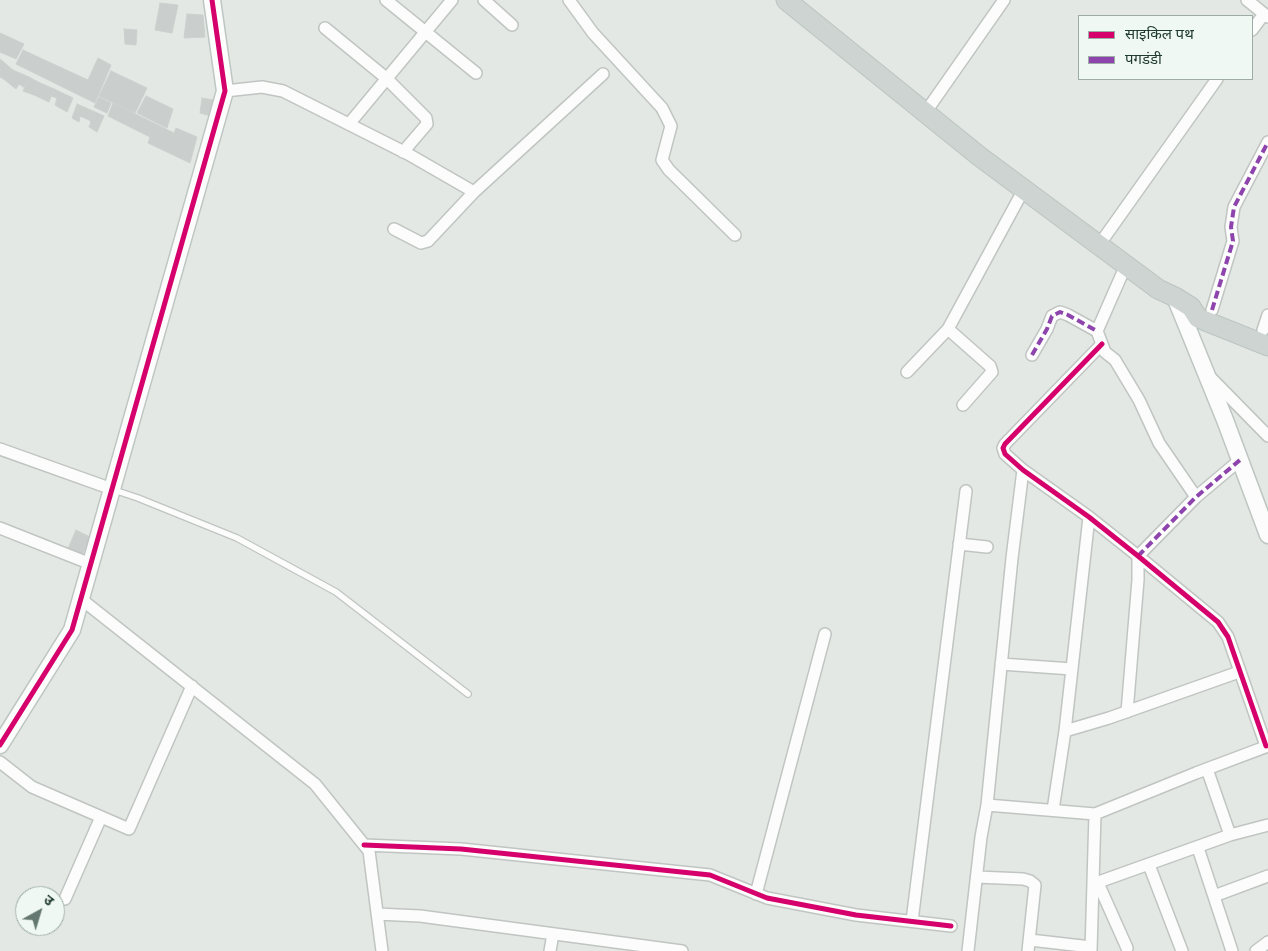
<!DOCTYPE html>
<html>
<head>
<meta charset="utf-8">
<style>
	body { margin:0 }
	#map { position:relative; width:1268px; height:951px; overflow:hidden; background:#e3e8e5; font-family:"Public Sans","Noto Sans Devanagari",sans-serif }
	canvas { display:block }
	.legend { position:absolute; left:1078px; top:15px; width:175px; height:65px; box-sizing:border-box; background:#f0f8f3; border:1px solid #9daca6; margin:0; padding:6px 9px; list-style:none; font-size:15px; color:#203b32 }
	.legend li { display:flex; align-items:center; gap:10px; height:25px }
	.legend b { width:25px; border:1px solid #9daca6 }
	.north { position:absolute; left:15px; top:886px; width:50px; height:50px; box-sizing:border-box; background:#f0f8f3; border:1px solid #9daca6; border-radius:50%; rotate:39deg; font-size:14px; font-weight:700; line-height:20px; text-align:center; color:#203b32 }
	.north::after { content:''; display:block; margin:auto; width:18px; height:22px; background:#647871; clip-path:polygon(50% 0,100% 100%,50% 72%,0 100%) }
</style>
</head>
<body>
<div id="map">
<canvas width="1268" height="951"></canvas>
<ul class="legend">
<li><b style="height:6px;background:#d6006c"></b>साइकिल पथ</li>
<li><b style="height:6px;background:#8e44ad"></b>पगडंडी</li>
</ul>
<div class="north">उ</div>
</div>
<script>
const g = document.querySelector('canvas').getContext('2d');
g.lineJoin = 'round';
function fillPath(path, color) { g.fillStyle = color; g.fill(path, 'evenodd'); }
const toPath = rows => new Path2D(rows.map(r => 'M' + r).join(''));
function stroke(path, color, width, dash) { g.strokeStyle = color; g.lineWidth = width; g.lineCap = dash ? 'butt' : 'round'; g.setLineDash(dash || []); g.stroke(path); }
const building = toPath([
	[160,3,178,5,172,33,155,30,160,3],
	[187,14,203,15,205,37,184,38,187,14],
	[124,29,137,30,136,45,125,44,124,29],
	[0,33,24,44,16,59,0,52,0,33],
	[23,50,88,80,98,58,111,65,95,103,16,64,23,50],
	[0,59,13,70,5,80,0,77,0,59],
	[13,70,29,77,25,88,19,84,16,89,5,80,13,70],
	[111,71,147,88,135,113,99,96,111,71],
	[29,77,38,82,34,95,23,91,29,77],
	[38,82,54,89,49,102,34,95,38,82],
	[54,89,73,98,67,112,55,105,57,98,51,96,54,89],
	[146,96,173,109,167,128,137,113,146,96],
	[99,97,111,103,107,113,94,107,99,97],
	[202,98,213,100,211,116,200,113,202,98],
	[113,103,174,133,176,128,197,137,190,163,148,143,150,137,108,116,113,103],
	[77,104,93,111,89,120,80,116,79,122,72,118,77,104],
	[93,111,104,116,97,132,89,127,91,122,89,120,93,111],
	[76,530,90,537,81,558,67,551,76,530]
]);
fillPath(building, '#cacfcd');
stroke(building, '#cbd1ce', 1);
const lane = toPath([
	[114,490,138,498,237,538,336,592,468,694]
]);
const street = toPath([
	[386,0,476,73],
	[484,0,512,25],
	[569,0,593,33,662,108,671,126,662,160,669,170,735,235],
	[1247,0,1268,17],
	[325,28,386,78,426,118,427,124,403,152],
	[1252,30,1264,14],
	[225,91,262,87,283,91,408,154,474,192,603,74],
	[925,113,1004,0],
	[349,124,452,0],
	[394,229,421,243,428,241,474,192],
	[1099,245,1217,79],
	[1126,265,1097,331,1105,352,1115,360,1139,400,1159,443,1196,497],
	[1212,310,1233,241,1231,227,1234,207,1268,142],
	[948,329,990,366,992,372,963,405],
	[1263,330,1268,315],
	[1102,344,1005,444,1003,448,1005,454,1023,470,1089,517,1138,556,1218,622,1228,637,1266,746],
	[1032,355,1047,329,1052,316,1060,312,1068,315,1097,331],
	[907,372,948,329,1024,189],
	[1211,378,1268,436],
	[0,449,112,489],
	[0,528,91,564],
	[959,544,987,547],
	[81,599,315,784,369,851,382,951],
	[1001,664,1072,669],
	[1127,712,1138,580,1138,556,1196,497,1240,460],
	[1065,731,1109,718,1239,672],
	[0,762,32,787,129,829,192,686],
	[1207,769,1230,835],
	[987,805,1095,814,1196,773,1268,746],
	[1053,810,1065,731,1089,517],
	[364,845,461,849,710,875,767,898,856,915,951,926],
	[1198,848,1232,951],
	[1149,865,1182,951],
	[977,877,1023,879,1030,881,1035,885,1028,951],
	[1098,883,1127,948],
	[1093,884,1230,835,1268,825],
	[756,894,825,634],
	[1214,896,1268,876],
	[65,899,101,817],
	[377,914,420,916,682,951],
	[912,921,966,491],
	[1030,940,1091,947],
	[550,951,553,934],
	[968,951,981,837,987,805,1012,558,1023,470],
	[1091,951,1095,814],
	[1256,951,1268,942]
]);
const secondary = toPath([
	[1175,297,1225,420,1268,535],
	[0,745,72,630,112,489,225,91,212,0]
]);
const primary = toPath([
	[786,0,979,156,1158,289,1175,297,1191,307,1198,318,1268,346]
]);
stroke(lane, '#c0c5c2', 8);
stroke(street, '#c0c5c2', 14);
stroke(secondary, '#bec6c2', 19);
stroke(primary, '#bbc5c1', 21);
stroke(lane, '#fbfcfb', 5.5);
stroke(street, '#fbfcfb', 11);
stroke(secondary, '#fbfcfb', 16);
stroke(primary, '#cdd4d1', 19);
stroke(toPath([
	[1212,310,1233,241,1231,227,1234,207,1268,142],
	[1032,355,1047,329,1052,316,1060,312,1068,315,1097,331],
	[1138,556,1196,497,1240,460]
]), '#8e44ad', 4, [8, 4]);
stroke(toPath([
	[1102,344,1005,444,1003,448,1005,454,1023,470,1089,517,1138,556,1218,622,1228,637,1266,746],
	[0,745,72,630,112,489,225,91,212,0],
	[364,845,461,849,710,875,767,898,856,915,951,926]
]), '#d6006c', 5);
</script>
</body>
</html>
